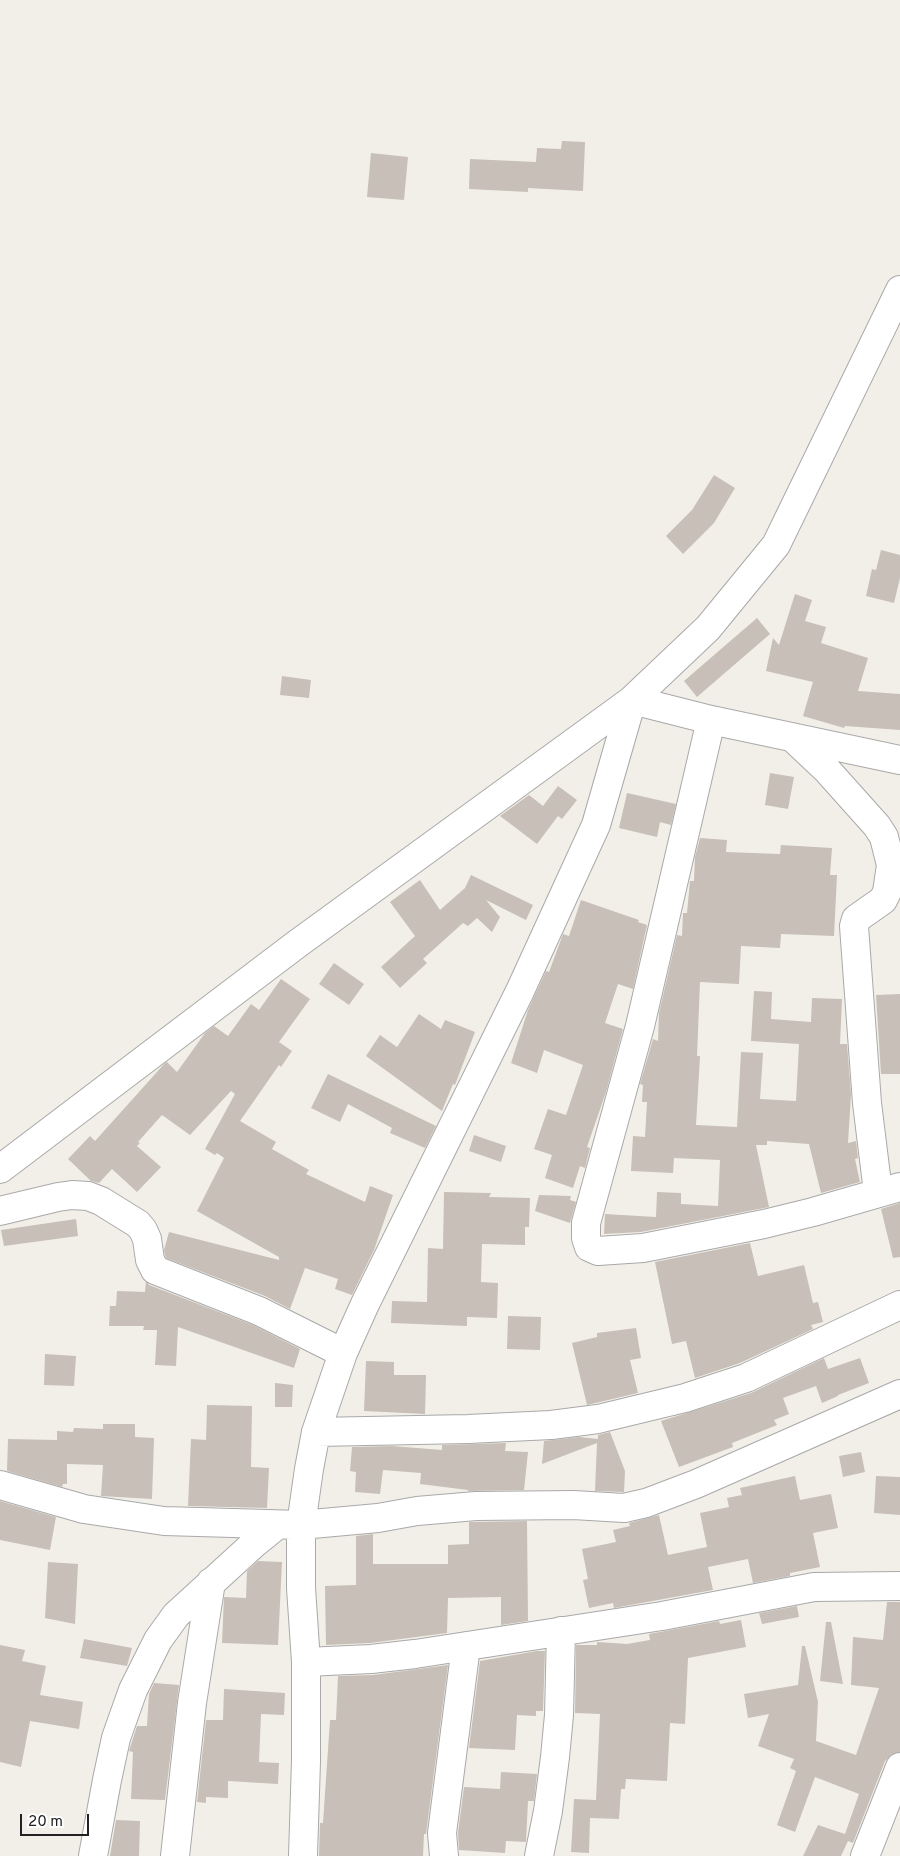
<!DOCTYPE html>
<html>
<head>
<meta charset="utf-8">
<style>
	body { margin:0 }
	#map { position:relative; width:900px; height:1856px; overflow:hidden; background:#f2efe9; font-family:Overpass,sans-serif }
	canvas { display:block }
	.scale { position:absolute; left:20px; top:1814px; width:69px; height:22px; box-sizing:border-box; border:2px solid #222; border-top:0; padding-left:6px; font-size:15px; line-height:18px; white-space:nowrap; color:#222; -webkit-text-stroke:4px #fff; paint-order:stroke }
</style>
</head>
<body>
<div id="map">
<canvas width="900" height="1856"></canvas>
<div class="scale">20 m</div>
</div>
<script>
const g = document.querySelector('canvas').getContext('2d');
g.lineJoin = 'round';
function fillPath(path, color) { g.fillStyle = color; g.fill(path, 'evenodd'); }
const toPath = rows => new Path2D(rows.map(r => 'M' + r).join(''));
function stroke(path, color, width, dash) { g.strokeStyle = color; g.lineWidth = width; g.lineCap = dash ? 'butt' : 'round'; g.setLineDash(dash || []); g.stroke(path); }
fillPath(toPath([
	[562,141,585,142,583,191,528,188,528,192,469,189,470,159,536,162,537,148,561,149],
	[371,153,408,157,404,200,367,197],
	[714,475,735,488,714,523,683,554,666,536,692,510],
	[881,550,900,555,900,578,894,603,866,596,872,569,876,570],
	[795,594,812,600,805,621,826,627,821,643,868,658,858,691,900,694,900,730,845,726,844,728,803,716,813,682,766,671,773,638,779,645],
	[757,618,770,634,697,697,684,681],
	[282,676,311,680,309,698,280,695],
	[770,773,794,777,788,809,765,805],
	[558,786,577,800,562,819,558,816,537,844,500,816,529,795,543,806],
	[627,793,676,804,671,825,660,822,657,837,619,828],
	[700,838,727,840,726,852,780,854,781,845,832,848,830,875,837,875,834,936,781,934,780,948,741,946,739,984,700,982,697,1056,700,1056,696,1125,737,1127,741,1052,763,1053,760,1099,796,1101,799,1044,751,1041,754,991,772,992,771,1019,811,1022,812,998,842,999,840,1044,847,1044,851,1094,848,1143,856,1141,858,1158,855,1159,860,1182,821,1193,809,1144,767,1141,767,1145,756,1145,769,1207,641,1232,604,1234,605,1214,656,1217,657,1192,681,1193,681,1204,718,1206,720,1160,674,1158,673,1173,631,1171,633,1136,645,1137,647,1102,642,1102,643,1085,640,1084,653,1039,658,1041,659,1013,677,935,682,936,683,913,687,913,690,881,694,881,695,857],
	[471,875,533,905,526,920,486,900,500,917,492,932,477,918,468,926,463,923,423,959,427,963,400,988,381,967,415,936,390,902,420,880,440,910,465,888],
	[581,900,639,920,638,922,647,925,633,989,618,984,605,1023,623,1029,606,1092,587,1147,590,1148,585,1168,580,1166,573,1188,545,1178,552,1155,534,1149,548,1109,566,1115,583,1065,544,1050,537,1073,511,1063,528,1010,546,971,549,972,563,934,569,936],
	[334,963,364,984,349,1005,319,984],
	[281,979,310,999,279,1042,292,1051,281,1067,279,1065,240,1121,276,1142,272,1149,309,1170,306,1174,365,1202,370,1186,393,1195,374,1250,352,1295,335,1289,338,1279,305,1268,290,1309,265,1296,166,1258,165,1255,164,1250,169,1232,279,1260,279,1257,197,1211,224,1158,217,1153,215,1155,205,1149,235,1094,231,1091,190,1135,162,1115,138,1142,140,1143,137,1146,161,1167,137,1192,112,1169,99,1183,91,1181,68,1159,90,1136,95,1141,165,1063,167,1062,177,1072,205,1033,214,1026,228,1036,251,1004,259,1010],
	[900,994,900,1074,881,1074,876,995],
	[419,1014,441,1029,445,1020,475,1032,455,1085,453,1084,442,1111,366,1056,380,1035,397,1047],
	[328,1074,436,1126,425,1148,390,1133,392,1128,348,1104,340,1122,311,1108],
	[474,1135,506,1146,501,1162,469,1151],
	[444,1192,491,1193,489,1197,530,1198,529,1227,525,1227,525,1245,482,1244,481,1282,498,1283,497,1318,467,1317,467,1326,391,1323,392,1301,427,1302,428,1248,443,1249],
	[539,1195,571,1196,570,1200,576,1202,570,1223,535,1211],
	[900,1203,900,1257,893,1258,881,1209],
	[76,1219,78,1236,4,1246,1,1230],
	[750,1243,758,1276,804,1265,813,1303,818,1302,823,1322,811,1325,813,1329,740,1363,695,1378,686,1341,672,1344,655,1262],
	[146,1281,149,1285,253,1325,300,1349,294,1368,178,1327,176,1366,155,1365,157,1330,143,1330,144,1326,109,1326,110,1306,116,1306,117,1291,145,1292],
	[508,1316,541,1317,540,1350,507,1349],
	[636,1328,641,1358,630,1360,638,1393,587,1405,572,1343,597,1337,597,1333],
	[45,1354,76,1356,74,1386,44,1385],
	[824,1358,828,1369,860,1358,869,1383,838,1395,838,1396,822,1403,816,1386,783,1398,789,1414,774,1420,777,1425,732,1443,733,1447,679,1467,661,1421,751,1393],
	[366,1361,394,1362,394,1375,426,1375,425,1414,364,1411],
	[275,1383,293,1385,292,1407,275,1407],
	[207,1405,252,1406,251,1467,269,1468,267,1508,188,1506,191,1439,206,1440],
	[103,1424,135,1424,135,1437,154,1438,152,1499,101,1496,103,1465,67,1464,67,1484,63,1484,62,1487,7,1471,8,1439,57,1440,57,1431,73,1432,74,1428,103,1429],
	[610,1432,625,1471,624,1492,595,1491,597,1443,542,1464,544,1441,579,1437,598,1439,598,1435],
	[506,1443,505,1451,528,1452,524,1490,468,1491,468,1490,420,1484,421,1473,383,1470,380,1494,355,1492,356,1472,350,1471,352,1447,392,1446,442,1450,442,1445],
	[861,1452,865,1472,843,1477,839,1456],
	[795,1476,800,1500,831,1494,838,1528,813,1533,820,1567,790,1573,790,1576,753,1583,748,1559,708,1567,713,1590,614,1608,613,1603,589,1608,583,1580,588,1579,582,1549,616,1542,613,1530,630,1526,629,1523,659,1515,668,1555,707,1547,700,1513,729,1507,727,1498,742,1495,740,1488],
	[876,1476,900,1477,900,1515,874,1513],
	[0,1501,56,1517,50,1550,0,1540],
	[527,1521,528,1621,501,1625,501,1597,448,1598,447,1633,370,1643,326,1645,325,1586,356,1585,356,1536,373,1534,373,1564,448,1564,448,1545,469,1544,469,1522],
	[258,1561,282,1562,278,1645,222,1643,224,1597,246,1598,247,1571],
	[48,1562,78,1564,75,1624,45,1618],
	[887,1602,900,1602,900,1752,891,1755,885,1761,853,1843,848,1841,841,1856,803,1856,818,1825,845,1834,859,1794,815,1777,795,1832,777,1825,796,1771,790,1768,794,1759,758,1746,769,1714,748,1718,744,1694,798,1685,802,1646,805,1646,818,1702,816,1741,856,1755,879,1688,851,1685,853,1637,883,1640],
	[797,1606,799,1617,762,1624,759,1613],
	[741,1620,746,1647,688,1658,685,1724,670,1723,667,1781,626,1779,625,1789,621,1789,619,1819,590,1818,589,1853,571,1852,574,1799,596,1800,600,1714,575,1713,576,1645,597,1645,597,1642,627,1644,650,1640,649,1634,719,1621,720,1624],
	[826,1622,831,1622,843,1684,820,1681],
	[84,1639,132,1648,127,1666,80,1658],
	[0,1645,25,1650,22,1661,46,1666,40,1695,83,1702,79,1729,30,1721,21,1767,0,1762],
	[537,1651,545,1651,543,1711,536,1711,536,1716,517,1715,515,1750,469,1748,480,1661],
	[448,1665,426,1834,424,1834,423,1856,319,1856,320,1823,323,1823,330,1720,336,1720,338,1676,373,1675],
	[154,1683,179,1685,165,1800,131,1799,133,1752,129,1751,137,1726,147,1726,149,1694],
	[224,1689,285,1693,284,1715,261,1714,259,1762,279,1763,278,1784,228,1781,228,1798,206,1797,206,1803,197,1802,206,1720,223,1720],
	[501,1772,537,1774,534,1801,528,1801,526,1842,506,1841,505,1853,459,1850,458,1833,464,1787,500,1789],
	[116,1820,140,1821,139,1856,110,1856]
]), '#c7bfb8');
const minor = toPath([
	[711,720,640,1026,586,1223,586,1238,589,1247,598,1251,643,1248,764,1224,813,1212,900,1187],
	[792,737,826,769,877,826,884,837,891,865,887,892,883,900,856,919,854,926,867,1103,878,1192],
	[0,1169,297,944,632,700,708,628,776,545,900,290],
	[0,1211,58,1197,72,1195,88,1196,101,1201,138,1224,143,1230,147,1239,150,1260,155,1270,259,1311,343,1353],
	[316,1432,468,1429,551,1425,598,1419,685,1398,746,1378,900,1305],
	[0,1485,84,1509,164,1521,301,1525,378,1518,417,1511,476,1506,573,1505,624,1508,646,1503,696,1484,900,1394],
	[306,1662,371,1659,415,1654,662,1616,814,1587,900,1586],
	[93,1856,107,1780,116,1738,133,1690,158,1640,176,1615,256,1542,277,1525],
	[175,1856,192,1703,211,1582],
	[303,1856,306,1761,306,1662,301,1588,301,1525,309,1469,316,1432,343,1353,365,1304,520,991,596,825,632,700,711,720,900,760],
	[444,1856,442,1833,466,1646],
	[539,1856,548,1811,555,1757,559,1715,561,1631],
	[865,1856,900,1767]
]);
stroke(minor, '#a9a9a9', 30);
stroke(minor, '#fff', 28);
</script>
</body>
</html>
